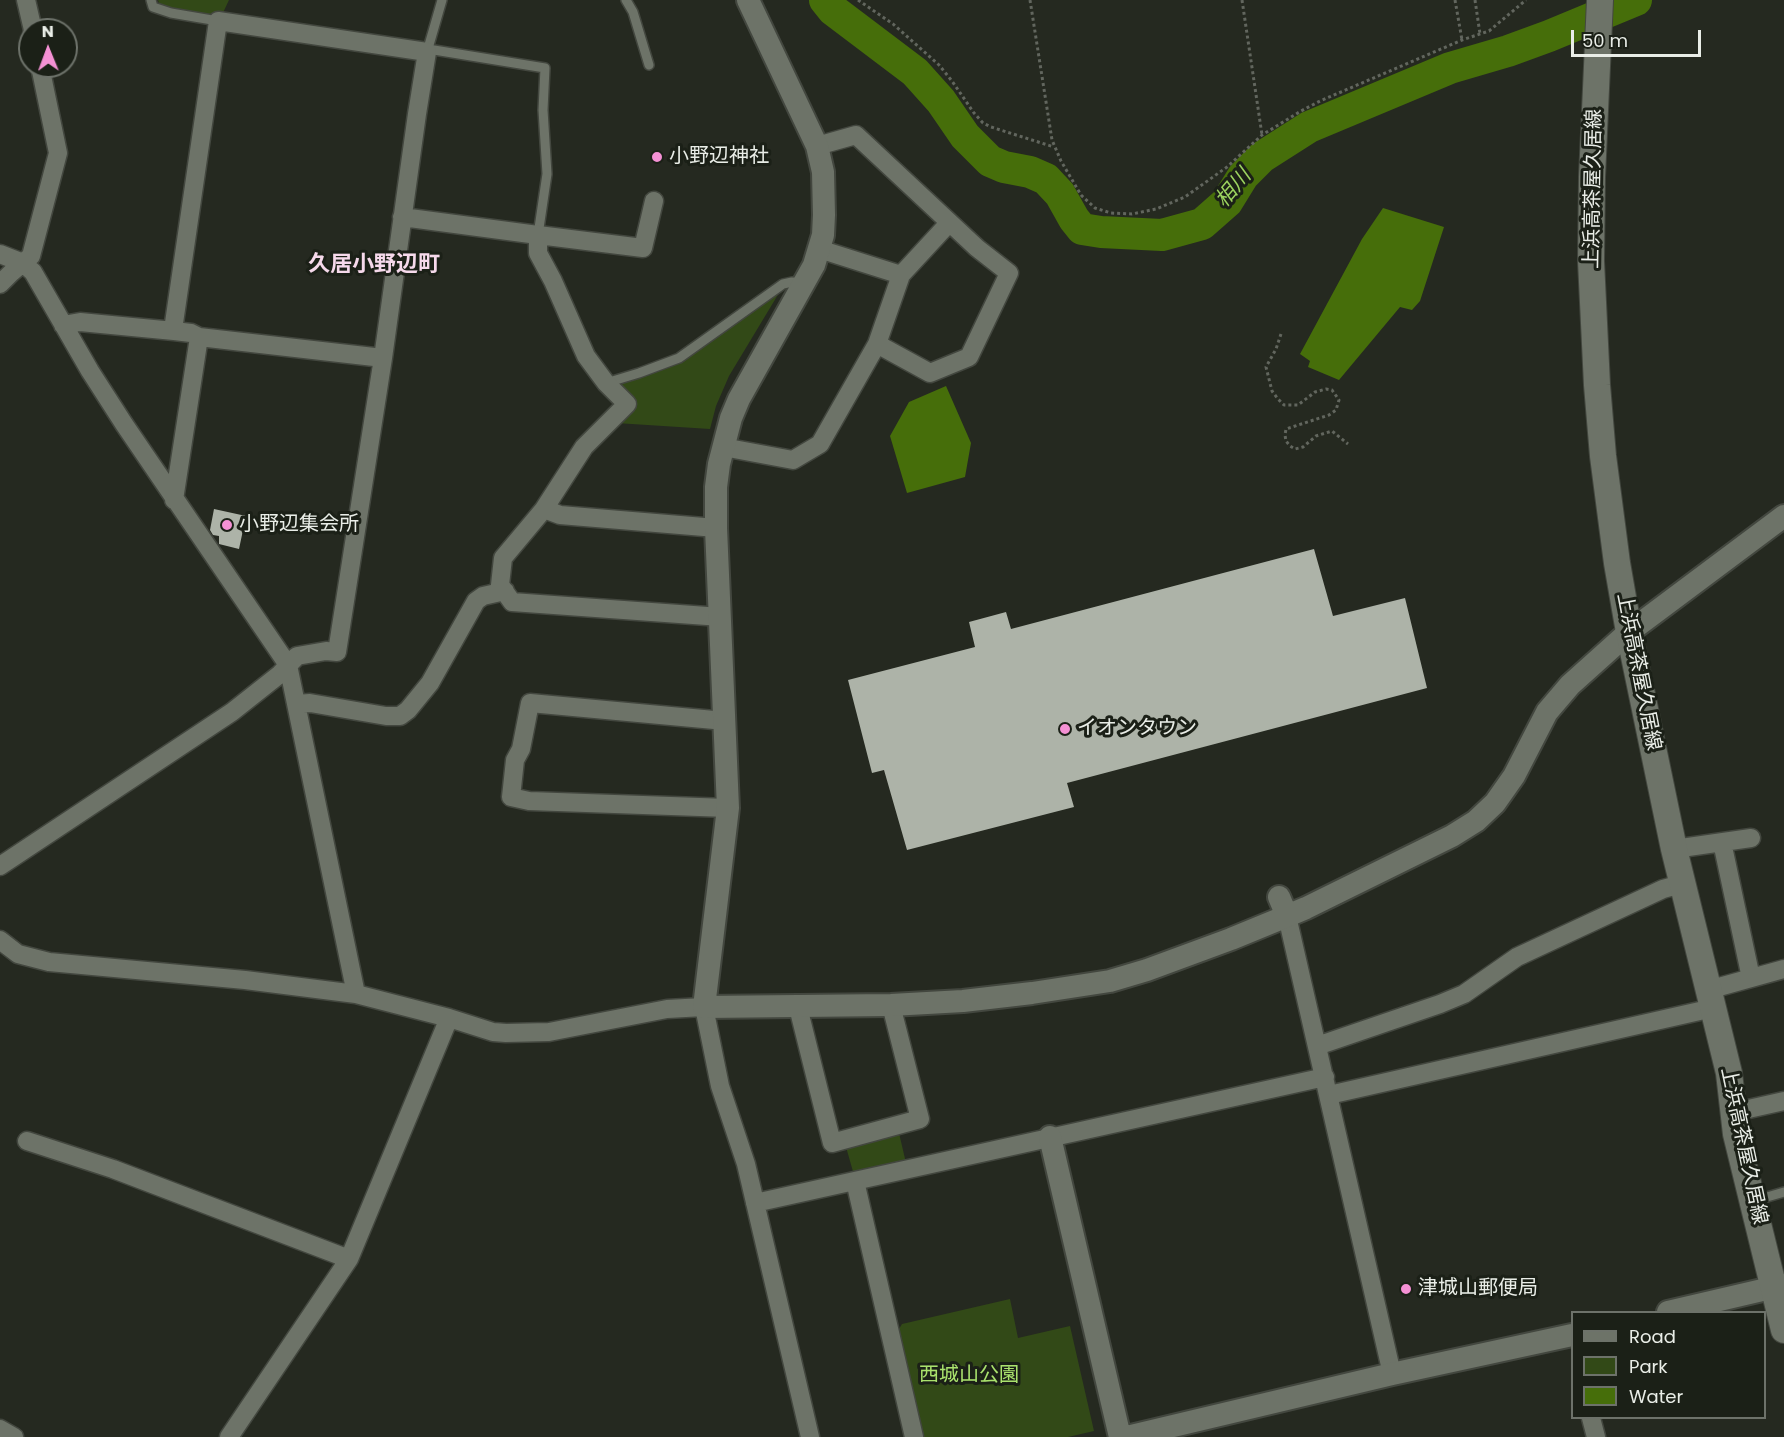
<!DOCTYPE html>
<html>
<head>
<meta charset="utf-8">
<style>
	body { margin:0 }
	#map { position:relative; width:1784px; height:1437px; overflow:hidden; background:#252920; font-family:Poppins,sans-serif }
	canvas { display:block }
	.legend { position:absolute; left:1571px; top:1311px; width:195px; height:108px; box-sizing:border-box; background:#1b2017; border:2px solid #6d726a; margin:0; padding:8px 10px; list-style:none; font-size:18px; color:#e9ede7 }
	.legend li { display:flex; align-items:center; gap:12px; height:30px }
	.legend b { width:30px; border:2px solid #6d726a }
	.north { position:absolute; left:18px; top:18px; width:60px; height:60px; box-sizing:border-box; background:#1b2017; border:2px solid #6d726a; border-radius:50%; rotate:359deg; font-size:16px; font-weight:700; line-height:24px; text-align:center; color:#e9ede7 }
	.north::after { content:''; display:block; margin:auto; width:21px; height:27px; background:#f491d4; clip-path:polygon(50% 0,100% 100%,50% 72%,0 100%) }
	.scale { position:absolute; left:1571px; top:30px; width:130px; height:27px; box-sizing:border-box; border:3px solid #e9ede7; border-top:0; padding-left:8px; font-size:18px; line-height:21px; white-space:nowrap; color:#e9ede7; -webkit-text-stroke:4px #1b2017; paint-order:stroke }
</style>
</head>
<body>
<div id="map">
<canvas width="1784" height="1437"></canvas>
<ul class="legend">
<li><b style="height:8px;background:#6d7368"></b>Road</li>
<li><b style="height:16px;background:#324917"></b>Park</li>
<li><b style="height:16px;background:#466e0a"></b>Water</li>
</ul>
<div class="north">N</div>
<div class="scale">50 m</div>
</div>
<script>
const g = document.querySelector('canvas').getContext('2d');
g.lineJoin = 'round';
function fillPath(path, color) { g.fillStyle = color; g.fill(path, 'evenodd'); }
const toPath = rows => new Path2D(rows.map(r => 'M' + r).join(''));
function stroke(path, color, width, dash) { g.strokeStyle = color; g.lineWidth = width; g.lineCap = dash ? 'butt' : 'round'; g.setLineDash(dash || []); g.stroke(path); }
function label(font, color, halo, rows, align = 'center') {
  g.font = font + ' Poppins,"Noto Sans JP",sans-serif'; g.lineWidth = 6; g.setLineDash([]); g.textBaseline = 'middle'; g.strokeStyle = halo; g.fillStyle = color; for (const [text, x, y, turn = 0] of rows) {
    g.save(); g.translate(x, y); g.rotate((+turn || 0) * Math.PI / 180); g.textAlign = isNaN(turn) ? turn : align; if (halo) g.strokeText(text, 0, 0); g.fillText(text, 0, 0); g.restore();
  }
}
fillPath(toPath([
	[158,0,229,0,221,17,169,8,159,3],
	[777,292,779,293,729,376,716,406,710,429,616,423,622,383,698,349],
	[899,1133,906,1163,854,1175,846,1147],
	[1010,1299,1018,1338,1070,1326,1094,1431,1068,1437,920,1437,896,1334,902,1324]
]), '#324917');
fillPath(toPath([
	[1383,208,1444,227,1420,301,1412,310,1400,307,1339,380,1308,367,1310,361,1300,354,1362,239],
	[946,386,971,443,965,477,907,493,890,436,909,402]
]), '#466e0a');
stroke(toPath([
	[825,0,833,10,915,72,941,101,965,136,990,161,1004,167,1030,172,1046,179,1060,194,1074,219,1082,229,1101,232,1162,235,1202,224,1227,202,1243,176,1262,157,1309,127,1450,68,1508,51,1549,36,1636,0]
]), '#466e0a', 32);
fillPath(toPath([
	[214,509,246,516,239,549,219,544,219,536,213,535,210,530],
	[1314,549,1333,616,1405,598,1427,688,1067,783,1074,807,907,850,884,770,872,773,848,680,975,647,969,622,1006,612,1011,629]
]), '#adb3a8');
const service = toPath([
	[151,0,153,7,171,13,218,21],
	[442,0,427,52,434,50,545,68,543,110,547,174,538,235],
	[626,0,633,12,649,65],
	[606,383,639,373,679,358,783,284,792,282,803,283],
	[1767,1197,1784,1192]
]);
const minor = toPath([
	[26,0,33,30],
	[402,217,538,235,538,253,553,281,586,356,606,383,627,404,584,447,544,509],
	[538,235,643,248,654,201],
	[819,249,901,275],
	[0,254,23,263,33,272,90,371,124,424,288,665,356,994],
	[0,284,11,273,31,256,58,153,40,66],
	[63,325,80,322,174,331,191,333,199,337,383,358],
	[877,344,901,275,949,223],
	[723,447,793,460,820,444,877,344,930,373,969,357,1009,273,977,248,856,135,817,146],
	[174,500,199,337],
	[716,528,560,515,544,509,503,558,500,585,512,602,721,617],
	[296,704,310,703,386,716,400,716,408,710,430,683,476,601,483,596,505,591],
	[725,721,530,703,521,749,515,760,511,797,529,801,728,808],
	[1722,842,1751,978],
	[1674,849,1751,838],
	[0,866,232,712,280,674,297,656,326,651,337,652,383,358,417,114,427,52,218,21,174,323,174,331],
	[1287,916,1392,1374],
	[0,940,18,954,49,962,245,980,356,994,449,1018,493,1032,506,1033,549,1032,667,1009,704,1007,720,1086,746,1164,810,1437],
	[1708,990,1784,969],
	[798,1007,832,1143,920,1119,891,1005],
	[1317,1046,1440,1004,1464,994,1517,957,1663,889,1681,884],
	[1329,1095,1713,1008],
	[1735,1112,1784,1101],
	[27,1141,113,1169,349,1259,449,1018],
	[855,1181,914,1437],
	[755,1203,1325,1077],
	[1591,1418,1596,1437],
	[0,1429,14,1437],
	[229,1437,349,1259]
]);
const tertiary = toPath([
	[748,0,817,146,823,172,824,215,823,235,814,265,739,399,731,418,719,464,716,487,716,528,728,808,704,1007,891,1005,963,1001,1032,993,1110,981,1147,970,1231,939,1287,916],
	[1279,897,1287,916,1306,908,1452,836,1476,821,1495,803,1514,776,1547,712,1570,685,1629,632,1784,516],
	[1050,1137,1120,1437],
	[1668,1312,1784,1285],
	[1127,1437,1392,1374,1572,1335]
]);
const secondary = toPath([
	[1600,0,1592,177,1591,261,1597,385,1603,456,1617,563,1629,632,1674,849,1729,1073,1736,1134,1784,1330]
]);
stroke(service, '#43473f', 12);
stroke(minor, '#43473f', 21);
stroke(tertiary, '#43473f', 26);
stroke(secondary, '#43473f', 28);
stroke(toPath([
	[858,0,893,24,939,65,952,81,974,113,983,123,991,127,1054,147],
	[1030,0,1052,140,1061,161,1081,195,1095,208,1111,213,1132,214,1156,209,1185,197,1227,167,1262,135,1301,111,1320,101,1462,40,1489,31,1526,0],
	[1242,0,1262,135],
	[1455,0,1462,40],
	[1475,0,1480,34],
	[1281,334,1276,349,1266,367,1272,391,1278,399,1284,405,1298,405,1315,392,1326,389,1332,390,1339,400,1336,410,1329,415,1286,429,1285,435,1286,441,1290,446,1295,449,1303,447,1316,436,1332,431,1348,444]
]), '#62665e', 3, [3, 3]);
stroke(service, '#6d7368', 9);
stroke(minor, '#6d7368', 18);
stroke(tertiary, '#6d7368', 22);
stroke(secondary, '#6d7368', 26);
for (const [x, y, r, color] of [
	[657,157,6,"#f491d4"],
	[227,525,6,"#f491d4"],
	[1065,729,6,"#f491d4"],
	[1406,1289,6,"#f491d4"]
]) { const dot = new Path2D(); dot.arc(x, y, r, 0, 2 * Math.PI); g.fillStyle = color; g.fill(dot); stroke(dot, '#1b2017', 2); }
label('20px', '#e9ede7', '#1b2017', [
	["小野辺神社",669,157],
	["小野辺集会所",239,525],
	["イオンタウン",1077,729],
	["津城山郵便局",1418,1289]
], 'left');
label('20px', '#e9ede7', '#1b2017', [
	["上浜高茶屋久居線",1594,189,-89],
	["上浜高茶屋久居線",1638,672,79],
	["上浜高茶屋久居線",1743,1146,78]
]);
label('20px', '#aae26d', '#1b2017', [
	["西城山公園",969,1376]
]);
label('italic 21px', '#9cd35f', '#1b2017', [
	["相川",1234,189,-50]
]);
label('bold 22px', '#f6d9eb', '#1b2017', [
	["久居小野辺町",374,265]
]);
</script>
</body>
</html>
